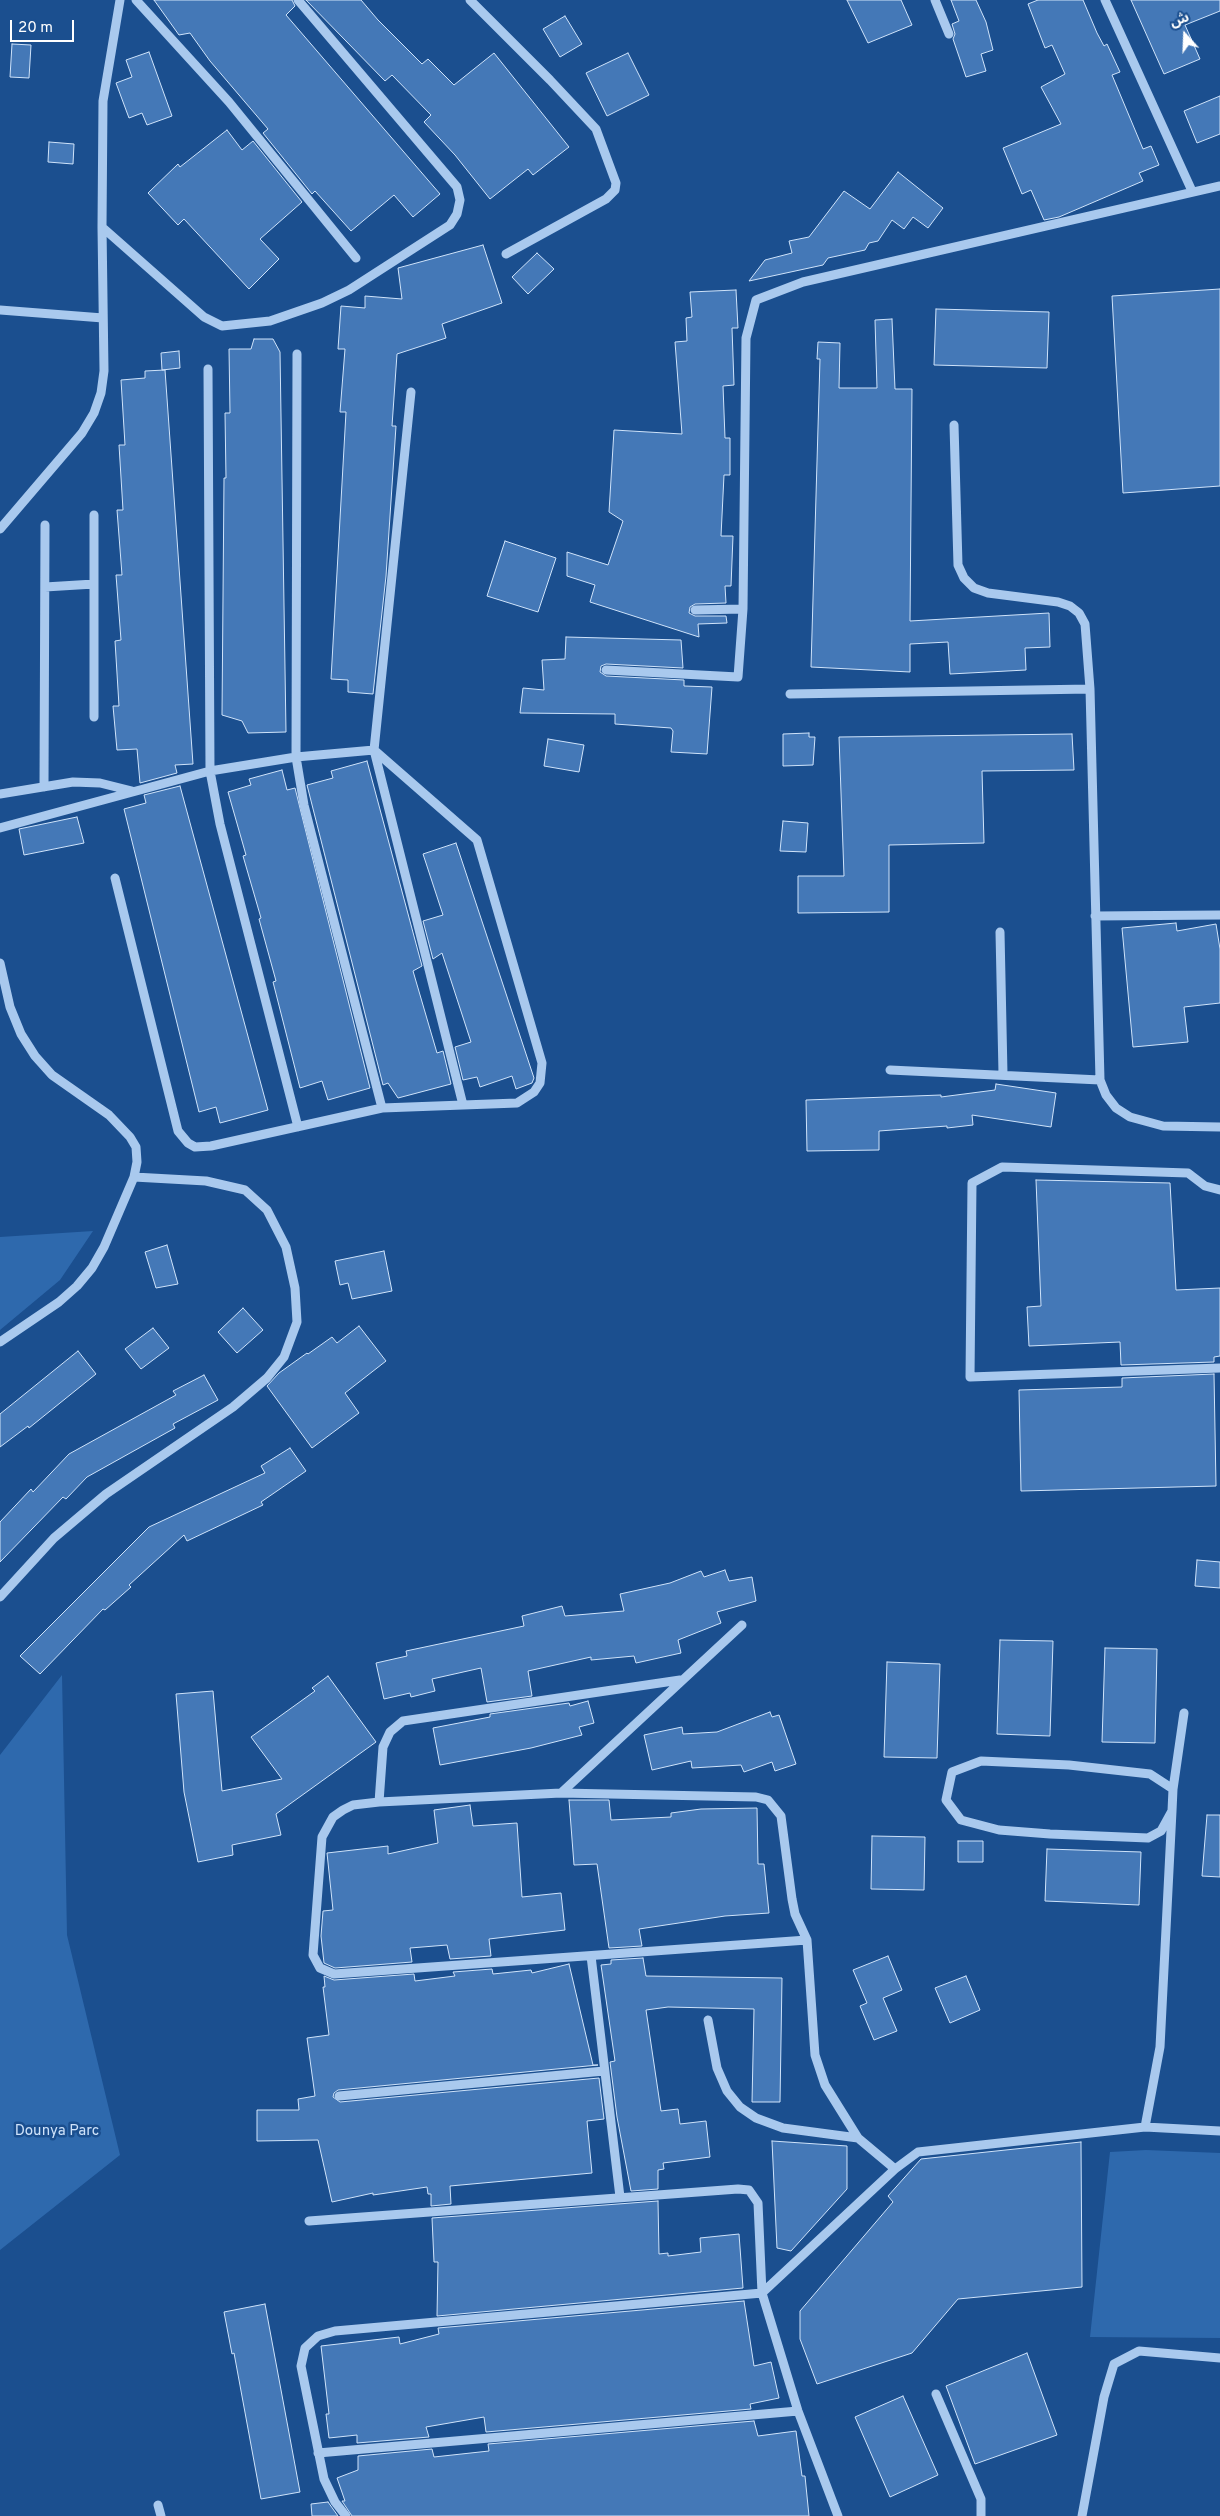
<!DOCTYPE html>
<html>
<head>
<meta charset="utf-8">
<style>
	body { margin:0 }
	#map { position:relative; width:1220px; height:2516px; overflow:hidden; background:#1b4f8f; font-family:Overpass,"Noto Sans Arabic",sans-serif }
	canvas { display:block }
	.north { position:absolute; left:1160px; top:10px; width:50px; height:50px; -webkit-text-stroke:4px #1b4f8f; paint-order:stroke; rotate:340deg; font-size:14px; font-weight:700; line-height:20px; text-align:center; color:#fff }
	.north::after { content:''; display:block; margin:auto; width:18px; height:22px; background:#fff; clip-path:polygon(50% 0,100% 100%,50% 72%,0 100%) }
	.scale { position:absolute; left:10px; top:20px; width:64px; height:22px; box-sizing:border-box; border:2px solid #fff; border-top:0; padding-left:6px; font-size:15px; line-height:18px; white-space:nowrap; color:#fff; -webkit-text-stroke:4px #1b4f8f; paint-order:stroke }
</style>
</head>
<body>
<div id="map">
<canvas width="1220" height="2516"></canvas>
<div class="north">ش</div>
<div class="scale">20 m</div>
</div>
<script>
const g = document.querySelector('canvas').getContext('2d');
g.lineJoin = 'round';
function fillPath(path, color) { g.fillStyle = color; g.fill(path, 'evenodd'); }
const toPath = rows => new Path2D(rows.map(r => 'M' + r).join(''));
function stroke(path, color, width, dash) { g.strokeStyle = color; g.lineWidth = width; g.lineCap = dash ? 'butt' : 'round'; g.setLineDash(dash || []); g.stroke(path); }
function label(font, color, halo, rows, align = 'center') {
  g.font = font + ' Overpass,sans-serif'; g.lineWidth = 5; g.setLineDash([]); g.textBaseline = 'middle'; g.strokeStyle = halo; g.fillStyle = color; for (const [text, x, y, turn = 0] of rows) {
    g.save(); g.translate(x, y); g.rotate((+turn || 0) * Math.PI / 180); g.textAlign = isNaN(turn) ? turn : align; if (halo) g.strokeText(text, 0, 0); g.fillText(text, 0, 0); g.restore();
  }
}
fillPath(toPath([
	[93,1231,60,1280,0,1330,0,1237],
	[62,1675,67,1935,120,2155,0,2250,0,1755],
	[1146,2150,1220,2153,1220,2338,1090,2337,1110,2152]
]), '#2e69ad');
const building = toPath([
	[154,0,292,0,295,6,286,15,440,194,413,217,394,195,351,231,315,191,312,194,263,133,268,129,210,61,190,33,179,35,154,0],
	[306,0,361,0,378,20,422,64,428,59,454,85,494,53,569,147,533,175,528,169,490,199,455,155,424,122,431,115,392,75,385,81,306,0],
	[847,0,901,0,912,25,868,43,847,0],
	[951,0,976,0,986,22,993,50,981,54,986,71,966,77,953,39,955,34,952,24,959,21,951,0],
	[1038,0,1083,0,1097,33,1104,46,1107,44,1120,72,1112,75,1143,149,1151,146,1159,165,1139,173,1143,181,1059,217,1044,220,1031,190,1022,194,1003,148,1061,124,1041,87,1065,74,1052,45,1045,48,1028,4,1038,0],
	[1131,0,1220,0,1220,11,1185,25,1200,59,1164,74,1131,0],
	[565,16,582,44,560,57,543,29,565,16],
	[12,44,31,45,29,78,10,77,12,44],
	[149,52,172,116,147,125,142,113,129,118,116,83,132,77,126,60,149,52],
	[628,53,649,95,607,116,586,73,628,53],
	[1220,96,1220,134,1197,143,1184,111,1220,96],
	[227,130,242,150,253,141,302,202,260,239,279,259,249,289,184,219,178,225,148,193,178,164,180,167,227,130],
	[49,142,74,144,73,164,48,162,49,142],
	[898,172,943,208,928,228,913,217,904,229,892,220,878,241,869,243,865,250,828,258,823,265,749,281,765,260,792,253,789,241,809,237,844,191,870,209,898,172],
	[483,245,502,303,442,324,446,338,397,354,392,426,396,426,386,576,373,694,348,692,348,680,331,679,346,412,340,412,345,349,338,349,341,306,365,308,365,296,402,299,398,268,483,245],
	[537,253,554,269,528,294,512,277,537,253],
	[1220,289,1220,486,1123,493,1112,296,1220,289],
	[736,290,738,328,732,328,734,385,723,386,725,438,730,438,730,475,724,475,721,536,733,536,731,586,725,586,726,603,695,604,690,607,689,613,695,616,726,616,727,623,698,624,699,637,590,602,595,585,567,576,567,552,608,565,623,521,609,512,614,430,682,434,675,342,687,341,686,318,692,317,690,292,736,290],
	[936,309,1049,312,1047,368,934,365,936,309],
	[892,319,895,389,912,389,910,621,1049,613,1050,647,1025,648,1026,670,950,674,948,642,910,644,910,672,811,667,820,359,817,359,818,342,840,343,839,388,877,388,875,320,892,319],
	[254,339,273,339,280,352,286,732,248,733,242,721,222,715,224,478,226,478,225,413,230,413,229,349,251,349,254,339],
	[179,351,180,368,162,370,161,353,179,351],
	[165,370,193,764,175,765,177,773,140,783,137,749,117,750,113,706,119,706,115,641,121,640,116,575,122,575,117,510,123,510,119,445,125,445,121,380,145,378,145,371,165,370],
	[505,541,556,558,538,612,487,596,505,541],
	[566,637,681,640,683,668,606,664,601,666,600,672,606,676,684,680,684,686,712,687,707,754,671,752,673,731,671,728,615,724,615,714,520,713,523,688,544,690,542,660,565,659,566,637],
	[809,733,809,737,815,737,813,765,783,766,783,734,809,733],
	[1072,734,1074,770,982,771,984,843,889,845,889,912,798,913,798,876,844,876,839,737,1072,734],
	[548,739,584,745,579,772,544,766,548,739],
	[367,761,422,966,413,971,437,1053,443,1051,451,1084,398,1098,388,1083,383,1085,307,785,333,778,331,771,367,761],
	[282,770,287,790,295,788,370,1088,328,1100,322,1081,300,1088,273,982,276,981,259,919,261,918,243,856,246,855,228,792,251,785,249,779,282,770],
	[180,786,268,1110,220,1123,216,1107,199,1112,124,809,146,803,144,795,180,786],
	[77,817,84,843,24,855,19,829,77,817],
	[783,821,808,823,806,852,780,851,783,821],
	[456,843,534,1078,532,1083,516,1089,512,1076,480,1087,477,1077,463,1080,455,1047,471,1042,442,953,433,959,423,921,443,915,423,854,456,843],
	[1176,923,1177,931,1216,924,1220,949,1220,1003,1184,1007,1188,1042,1133,1047,1122,928,1176,923],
	[996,1084,1056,1093,1051,1127,972,1115,973,1125,947,1128,947,1126,879,1131,879,1150,807,1151,806,1100,941,1095,941,1097,995,1090,996,1084],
	[1036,1180,1170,1183,1176,1290,1220,1288,1220,1356,1214,1357,1214,1362,1121,1365,1120,1342,1029,1346,1027,1307,1041,1306,1036,1180],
	[167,1245,178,1284,156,1288,145,1252,167,1245],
	[384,1251,392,1291,352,1299,348,1283,340,1285,335,1261,384,1251],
	[243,1308,263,1330,237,1353,218,1332,243,1308],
	[359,1326,386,1361,345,1393,359,1413,312,1448,267,1386,279,1373,307,1353,308,1354,332,1337,337,1343,359,1326],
	[153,1328,169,1348,141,1369,125,1349,153,1328],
	[78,1351,96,1374,29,1428,28,1426,0,1447,0,1414,78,1351],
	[1214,1374,1216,1486,1021,1491,1019,1390,1122,1387,1122,1378,1214,1374],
	[204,1375,218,1400,173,1424,175,1428,87,1477,66,1499,63,1497,0,1562,0,1522,31,1489,33,1492,69,1454,176,1395,173,1391,204,1375],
	[290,1448,306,1471,261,1502,263,1505,187,1541,184,1535,129,1585,131,1587,105,1610,103,1609,40,1674,20,1656,149,1527,265,1473,261,1466,290,1448],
	[1197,1560,1220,1562,1220,1588,1195,1586,1197,1560],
	[725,1570,729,1581,752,1577,756,1601,717,1612,721,1623,678,1640,681,1653,636,1663,634,1656,591,1660,591,1657,528,1671,532,1696,487,1702,481,1668,432,1679,435,1691,411,1697,410,1693,384,1699,376,1663,407,1656,406,1651,524,1626,522,1616,562,1606,565,1616,624,1611,620,1594,670,1583,701,1571,704,1577,725,1570],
	[1000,1640,1053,1641,1050,1736,997,1734,1000,1640],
	[1105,1648,1157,1649,1155,1743,1102,1742,1105,1648],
	[887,1662,940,1664,937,1758,884,1757,887,1662],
	[328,1676,376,1742,276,1814,281,1835,232,1845,233,1855,198,1862,184,1792,176,1694,213,1691,222,1791,282,1779,251,1737,315,1691,312,1688,328,1676],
	[588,1701,594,1723,579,1727,582,1735,531,1748,440,1765,433,1728,490,1717,490,1714,569,1703,570,1706,588,1701],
	[770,1712,772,1717,779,1715,796,1764,775,1771,772,1762,744,1772,741,1765,692,1768,691,1761,652,1770,644,1735,682,1727,683,1734,717,1732,770,1712],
	[569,1800,609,1800,611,1820,671,1817,671,1813,701,1809,757,1808,758,1864,764,1864,769,1913,725,1916,639,1929,642,1946,609,1948,597,1864,574,1865,569,1800],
	[470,1805,473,1826,517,1823,522,1897,561,1893,565,1930,489,1939,491,1956,450,1959,447,1945,410,1948,412,1962,335,1968,324,1963,321,1936,323,1911,333,1910,327,1853,388,1846,388,1854,438,1843,434,1810,470,1805],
	[1207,1815,1220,1815,1220,1877,1202,1876,1207,1815],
	[872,1836,925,1837,924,1890,871,1889,872,1836],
	[958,1841,983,1841,983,1862,958,1862,958,1841],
	[1047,1849,1141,1852,1139,1905,1045,1901,1047,1849],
	[888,1956,902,1990,883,1998,897,2031,874,2040,860,2006,867,2003,853,1970,888,1956],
	[643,1958,646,1976,782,1978,780,2102,752,2102,754,2009,668,2007,646,2010,661,2111,678,2109,680,2124,706,2121,710,2157,663,2163,664,2169,658,2170,658,2189,631,2191,617,2117,610,2062,615,2061,601,1965,611,1964,611,1960,643,1958],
	[569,1964,593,2065,598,2065,338,2090,334,2093,333,2097,340,2102,599,2078,604,2119,587,2121,592,2173,450,2186,451,2204,431,2206,431,2194,428,2194,427,2187,373,2195,373,2193,332,2202,318,2140,257,2141,257,2110,299,2110,298,2099,315,2096,307,2038,329,2035,323,1987,325,1987,324,1976,334,1980,414,1974,415,1981,455,1976,453,1972,492,1969,493,1974,531,1970,532,1973,569,1964],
	[966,1976,980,2010,950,2023,935,1988,966,1976],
	[772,2141,847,2146,847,2189,791,2251,777,2248,772,2141],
	[1081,2142,1082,2287,958,2299,912,2353,817,2384,800,2339,800,2311,893,2202,888,2196,921,2159,1081,2142],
	[658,2201,659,2254,668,2253,668,2256,701,2252,700,2238,739,2234,743,2288,437,2316,438,2262,434,2262,432,2218,658,2201],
	[744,2301,754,2366,771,2362,779,2398,750,2404,751,2409,486,2432,484,2417,426,2427,429,2437,357,2443,357,2435,329,2438,326,2414,329,2414,321,2346,399,2337,400,2344,439,2334,438,2328,744,2301],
	[265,2304,300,2492,261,2499,234,2353,232,2354,224,2312,265,2304],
	[1027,2353,1057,2435,975,2464,946,2386,1027,2353],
	[903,2396,938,2475,890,2497,855,2417,903,2396],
	[754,2421,758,2436,796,2431,802,2476,805,2476,809,2516,352,2516,342,2501,345,2501,337,2478,358,2470,358,2456,432,2449,434,2457,489,2451,488,2444,754,2421],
	[328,2502,338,2516,312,2516,311,2504,328,2502]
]);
fillPath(building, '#4478b7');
stroke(building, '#cfe3fa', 1);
stroke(toPath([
	[136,0,229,102,356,258],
	[470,0,550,80,596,129,616,183,615,190,606,199,506,254],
	[935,0,949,34],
	[1105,0,1192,191],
	[102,227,204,317,222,326,270,321,322,303,349,290,450,225,457,214,460,200,457,187,298,0],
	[0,310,103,318],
	[297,354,296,757,304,805,382,1108],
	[208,369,210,771,220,824,298,1127],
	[411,392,374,750,463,1105],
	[954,425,958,565,964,578,974,588,988,593,1058,602,1070,606,1079,613,1085,624,1090,689,1100,1080,1106,1095,1116,1108,1130,1117,1163,1126,1220,1127],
	[0,529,82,433,94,413,101,393,104,371,102,227,103,101,120,0],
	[45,587,94,584],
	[695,610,743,609],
	[606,670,738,677,743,609,746,338,756,300,803,282,1220,186],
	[790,694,1090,689],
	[94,717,94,515],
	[44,787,45,525],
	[0,794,73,782,100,783,132,791],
	[0,828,210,771,296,757,374,750,477,840,542,1063,540,1083,534,1092,517,1103,382,1108,211,1146,195,1147,188,1143,178,1131,115,878],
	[1095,916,1220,915],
	[1000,932,1003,1074],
	[0,963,10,1007,21,1034,35,1056,52,1075,109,1115,130,1137,136,1147,137,1162,134,1177],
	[890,1070,1100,1080],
	[1220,1190,1205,1186,1188,1173,1002,1167,972,1183,970,1377,1220,1368],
	[0,1342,59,1302,77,1286,92,1268,104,1247,134,1177,206,1181,245,1190,267,1210,286,1247,295,1288,297,1322,284,1357,267,1378,233,1407,106,1494,54,1538,0,1597],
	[1173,1789,1184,1713],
	[561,1793,742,1625],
	[379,1802,383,1747,390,1732,403,1721,680,1680],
	[807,1940,334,1974,320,1968,313,1955,322,1837,333,1817,343,1810,353,1805,379,1802,561,1793,756,1797,768,1800,781,1816,792,1899,795,1914,807,1940,815,2055,825,2085,858,2138,895,2169],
	[591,1956,620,2197],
	[708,2020,717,2068,727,2091,740,2107,756,2118,783,2128,858,2138],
	[339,2096,604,2071],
	[1145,2127,1160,2047,1172,1811,1173,1789,1150,1774,1069,1765,981,1761,952,1772,946,1800,961,1820,999,1830,1050,1834,1148,1838,1161,1831,1172,1811],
	[309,2221,738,2189,749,2190,758,2203,762,2293,335,2331,318,2336,305,2348,301,2366,324,2479,335,2502,346,2516],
	[936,2394,981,2499,981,2516],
	[318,2453,798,2411],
	[158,2505,161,2516],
	[838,2516,798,2411,762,2293,895,2169,918,2152,1145,2127,1220,2131],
	[1082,2516,1104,2397,1114,2364,1139,2351,1220,2358]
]), '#a9c9ee', 9);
label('15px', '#cfe3fa', '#1b4f8f', [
	["Dounya Parc",57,2132]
]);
</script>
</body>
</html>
